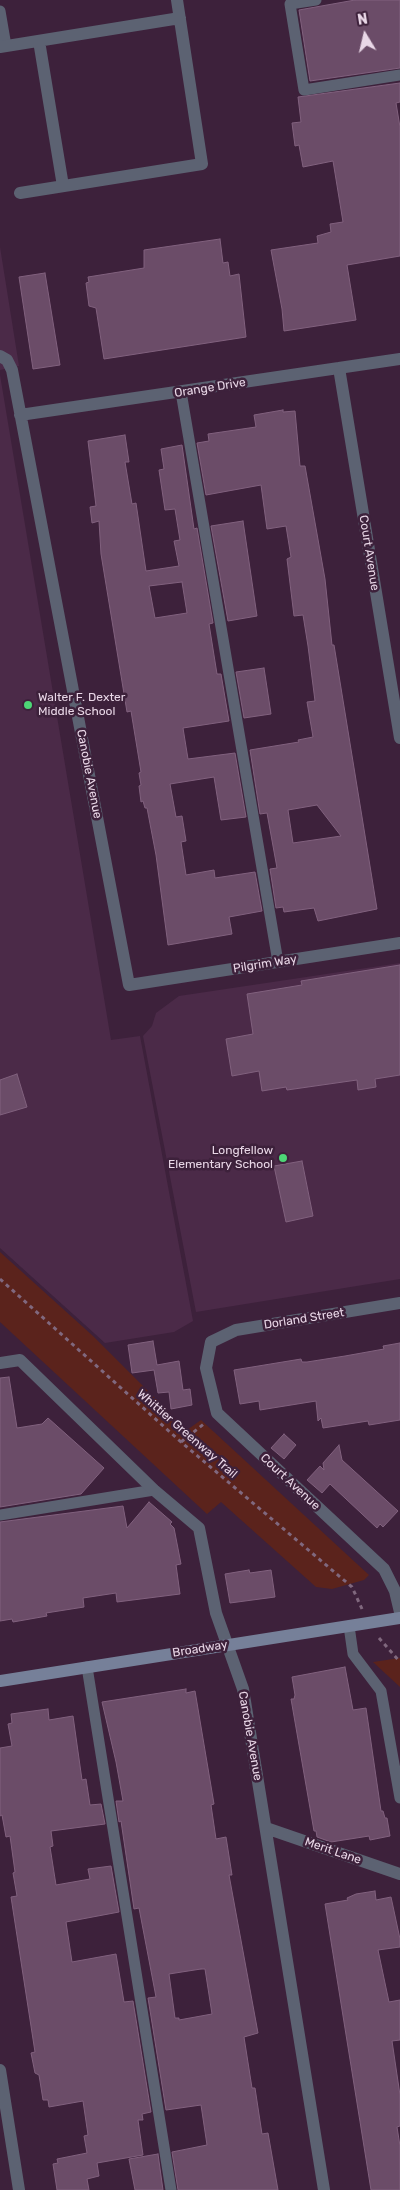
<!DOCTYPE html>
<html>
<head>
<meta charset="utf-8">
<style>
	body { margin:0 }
	#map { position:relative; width:400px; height:2190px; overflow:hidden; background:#3d213b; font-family:Rubik,sans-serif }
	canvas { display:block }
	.north { position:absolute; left:340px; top:10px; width:50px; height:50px; -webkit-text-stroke:4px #3d213b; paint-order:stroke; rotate:351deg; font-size:14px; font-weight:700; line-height:20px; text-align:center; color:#e9d7e7 }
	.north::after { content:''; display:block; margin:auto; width:18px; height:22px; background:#e9d7e7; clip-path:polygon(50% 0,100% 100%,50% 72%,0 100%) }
</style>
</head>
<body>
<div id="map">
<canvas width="400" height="2190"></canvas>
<div class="north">N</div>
</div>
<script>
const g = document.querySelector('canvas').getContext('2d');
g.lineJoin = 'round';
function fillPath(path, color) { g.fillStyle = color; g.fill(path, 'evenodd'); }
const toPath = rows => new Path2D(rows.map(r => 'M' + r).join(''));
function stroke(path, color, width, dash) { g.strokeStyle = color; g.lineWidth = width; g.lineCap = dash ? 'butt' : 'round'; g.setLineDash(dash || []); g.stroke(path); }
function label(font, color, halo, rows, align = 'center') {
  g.font = font + ' Rubik,sans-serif'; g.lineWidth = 5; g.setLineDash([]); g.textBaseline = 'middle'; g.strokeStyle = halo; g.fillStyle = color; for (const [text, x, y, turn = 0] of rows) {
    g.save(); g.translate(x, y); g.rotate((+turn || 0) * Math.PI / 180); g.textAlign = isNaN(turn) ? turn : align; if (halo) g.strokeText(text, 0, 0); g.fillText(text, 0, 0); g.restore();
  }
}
fillPath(toPath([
	[0,247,19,366,0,370],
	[0,375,111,1040,140,1036,193,1321,174,1332,105,1343,0,1248],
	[400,963,400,1279,196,1312,143,1036,152,1026,156,1013,179,996]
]), '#4b2a48');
fillPath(toPath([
	[0,1252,93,1336,187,1430,201,1420,369,1575,364,1580,332,1589,316,1587,221,1502,207,1514,0,1322],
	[400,1658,400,1687,373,1662]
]), '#5b231c');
const building = toPath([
	[355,0,400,0,400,68,310,81,299,10,355,0],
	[400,83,400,102,396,103,400,127,400,256,347,265,356,320,284,331,282,309,271,250,318,243,317,236,331,232,330,224,343,222,333,161,303,167,299,145,295,146,292,123,301,122,298,97,400,83],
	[220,239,223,263,228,262,230,276,239,274,246,337,104,359,96,308,89,306,86,283,89,282,88,277,144,268,144,250,220,239],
	[45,273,60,365,33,369,19,277,45,273],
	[283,410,283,412,295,411,300,466,305,466,325,579,332,645,334,645,377,909,318,921,314,908,284,912,283,907,276,908,270,869,277,868,267,813,260,814,250,750,299,742,298,740,313,737,307,702,315,701,308,646,303,615,294,616,287,559,291,557,286,526,267,529,261,485,206,495,197,443,209,441,208,434,256,427,254,415,283,410],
	[317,805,341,836,293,843,288,810,317,805],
	[125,435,129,462,125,462,132,504,136,503,146,571,179,566,174,541,180,540,175,509,165,510,159,470,164,469,161,449,182,445,194,529,197,528,213,623,209,624,217,674,221,674,229,721,183,728,188,759,235,753,246,817,221,820,214,777,170,784,176,817,182,816,186,841,181,842,186,875,214,870,215,878,255,872,262,911,229,917,232,934,168,945,156,855,147,808,145,808,143,801,141,802,139,786,141,785,139,773,141,772,131,711,127,712,101,554,99,521,92,523,90,507,96,506,88,441,125,435],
	[182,582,187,613,155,618,149,586,182,582],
	[243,521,257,616,228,621,211,526,243,521],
	[264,668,271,714,244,718,236,672,264,668],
	[400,965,400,1075,375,1079,376,1087,358,1090,357,1080,287,1090,286,1087,262,1091,259,1071,232,1076,226,1039,253,1034,247,994,302,985,301,981,400,965],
	[17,1074,27,1107,0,1115,0,1080,17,1074],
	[302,1161,313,1216,286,1222,274,1166,302,1161],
	[153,1341,157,1365,179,1361,183,1390,190,1389,192,1405,171,1409,169,1392,158,1393,154,1370,132,1373,128,1345,153,1341],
	[400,1343,400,1420,369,1425,368,1421,323,1428,321,1418,318,1421,316,1401,260,1410,259,1401,240,1404,234,1370,301,1359,302,1362,307,1362,345,1356,384,1349,383,1346,400,1343],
	[9,1377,17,1428,42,1424,48,1418,104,1468,81,1494,0,1507,0,1378,9,1377],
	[284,1434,296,1445,284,1459,271,1448,284,1434],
	[339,1445,342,1460,398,1511,383,1527,380,1524,377,1528,330,1484,322,1493,307,1480,320,1466,324,1470,323,1463,339,1445],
	[149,1502,172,1522,170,1524,174,1528,181,1564,176,1565,180,1594,117,1602,116,1593,83,1598,84,1607,46,1613,47,1616,13,1622,12,1619,0,1621,0,1522,123,1506,127,1528,149,1502],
	[249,1570,250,1573,271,1570,275,1597,230,1603,225,1574,249,1570],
	[345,1667,353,1710,366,1708,381,1811,383,1811,385,1818,387,1818,390,1836,370,1840,369,1836,331,1842,317,1837,316,1831,314,1831,291,1699,294,1699,295,1695,292,1677,345,1667],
	[186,1689,186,1693,195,1691,214,1804,211,1805,216,1839,226,1837,232,1875,229,1875,258,2033,244,2037,252,2088,255,2088,262,2134,268,2133,278,2190,178,2190,172,2152,207,2145,201,2105,166,2110,148,1998,156,1997,139,1908,134,1909,121,1821,119,1822,116,1801,123,1801,116,1762,102,1702,186,1689],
	[201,1969,205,1969,212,2014,179,2020,179,2018,175,2018,169,1974,201,1969],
	[48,1709,49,1720,73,1716,82,1780,86,1779,90,1805,101,1804,105,1824,51,1831,53,1846,50,1847,56,1885,90,1879,88,1869,111,1866,119,1912,66,1922,72,1962,116,1954,124,2002,133,2001,151,2112,142,2114,143,2120,138,2120,143,2155,97,2163,99,2176,87,2179,89,2190,57,2190,53,2164,58,2163,57,2159,87,2153,84,2136,88,2135,83,2101,49,2107,48,2100,43,2100,39,2075,35,2073,31,2053,35,2052,11,1897,17,1896,13,1873,15,1872,10,1836,6,1837,2,1815,0,1816,0,1748,12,1746,8,1724,12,1723,11,1714,48,1709],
	[375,1891,376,1900,391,1897,400,1939,400,1947,378,1950,389,2002,400,2000,400,2040,392,2041,400,2095,400,2126,397,2127,400,2146,400,2190,371,2190,325,1904,348,1900,347,1898,356,1894,375,1891],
	[158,2154,163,2190,135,2190,129,2159,158,2154]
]);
fillPath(building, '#6b4c68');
stroke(building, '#81617e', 1);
stroke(toPath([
	[0,1279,181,1442,352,1587,362,1609],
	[181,1442,205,1423],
	[379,1638,400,1662]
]), '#80687e', 3, [4, 4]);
stroke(toPath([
	[316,0,290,4,304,90,400,75],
	[0,11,6,46],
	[181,392,278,962],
	[0,1515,154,1490],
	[349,1626,353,1654,381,1691,400,1798],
	[87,1667,171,2190]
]), '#5c6272', 11);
stroke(toPath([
	[39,41,63,186],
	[0,47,180,18],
	[20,193,202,164,177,0],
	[0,356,7,360,12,370,129,985,400,943],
	[339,368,400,738],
	[20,415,400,359],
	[400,1303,236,1330,211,1342,206,1368,217,1413,384,1569,395,1591,400,1612],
	[0,1363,20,1360,154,1490,199,1528,216,1613,243,1689,324,2190],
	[266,1828,400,1874],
	[0,2070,19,2190]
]), '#5c6272', 12);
stroke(toPath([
	[0,1681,400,1618]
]), '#768099', 12);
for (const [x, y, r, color] of [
	[28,705,5,"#4dd676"],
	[283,1158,5,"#4dd676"]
]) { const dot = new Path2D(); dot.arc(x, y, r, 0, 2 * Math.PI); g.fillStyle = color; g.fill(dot); stroke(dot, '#3d213b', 2); }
label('12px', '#e9d7e7', '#3d213b', [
	["Orange Drive",210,388,-9],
	["Court Avenue",369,553,81],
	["Canobie Avenue",89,774,79],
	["Pilgrim Way",265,964,-9],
	["Dorland Street",304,1319,-9],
	["Whittier Greenway Trail",187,1434,41],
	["Court Avenue",290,1482,43],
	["Broadway",200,1649,-9],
	["Canobie Avenue",250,1736,80],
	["Merit Lane",333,1851,19]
]);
label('12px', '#e9d7e7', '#3d213b', [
	["Walter F. Dexter",38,698],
	["Middle School",38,712],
	["Longfellow",273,1151,"right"],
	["Elementary School",273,1165,"right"]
], 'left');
</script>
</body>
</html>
